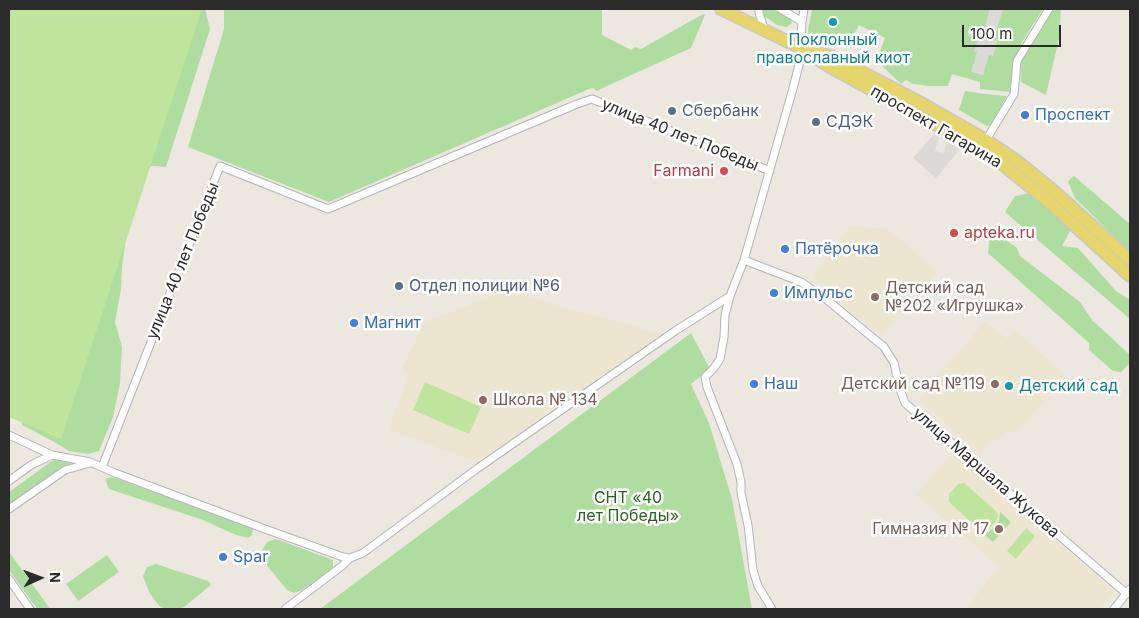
<!DOCTYPE html>
<html>
<head>
<meta charset="utf-8">
<style>
	body { margin:0 }
	#map { position:relative; width:1139px; height:618px; overflow:hidden; background:#ece8df; font-family:Inter,sans-serif }
	canvas { display:block }
	.frame { position:absolute; inset:0; border:10px solid #2b2b2b; pointer-events:none }
	.north { position:absolute; left:15px; top:553px; width:50px; height:50px; -webkit-text-stroke:4px #fff; paint-order:stroke; rotate:88deg; font-size:14px; font-weight:700; line-height:20px; text-align:center; color:#2b2b2b }
	.north::after { content:''; display:block; margin:auto; width:18px; height:22px; background:#2b2b2b; clip-path:polygon(50% 0,100% 100%,50% 72%,0 100%) }
	.scale { position:absolute; left:962px; top:25px; width:99px; height:22px; box-sizing:border-box; border:2px solid #2b2b2b; border-top:0; padding-left:6px; font-size:15px; line-height:18px; white-space:nowrap; color:#2b2b2b; -webkit-text-stroke:4px #fff; paint-order:stroke }
</style>
</head>
<body>
<div id="map">
<canvas width="1139" height="618"></canvas>
<div class="frame"></div>
<div class="north">N</div>
<div class="scale">100 m</div>
</div>
<script>
const g = document.querySelector('canvas').getContext('2d');
g.lineJoin = 'round';
function fillPath(path, color) { g.fillStyle = color; g.fill(path, 'evenodd'); }
const toPath = rows => new Path2D(rows.map(r => 'M' + r).join(''));
function stroke(path, color, width, dash) { g.strokeStyle = color; g.lineWidth = width; g.lineCap = dash ? 'butt' : 'round'; g.setLineDash(dash || []); g.stroke(path); }
function label(font, color, halo, rows, align = 'center') {
  g.font = font + ' Inter,sans-serif'; g.lineWidth = 5; g.setLineDash([]); g.textBaseline = 'middle'; g.strokeStyle = halo; g.fillStyle = color; for (const [text, x, y, turn = 0] of rows) {
    g.save(); g.translate(x, y); g.rotate((+turn || 0) * Math.PI / 180); g.textAlign = isNaN(turn) ? turn : align; if (halo) g.strokeText(text, 0, 0); g.fillText(text, 0, 0); g.restore();
  }
}
fillPath(toPath([
	[850,226,888,229,936,271,936,275,882,336,860,318,856,317,813,277,832,249],
	[506,291,662,334,477,462,388,429,410,372,402,369,424,322],
	[985,321,1008,339,1015,331,1066,375,1018,431,1003,433,998,440,990,441,980,453,920,402,919,399],
	[954,451,1115,592,1100,609,970,609,967,607,999,567,916,495]
]), '#ece6d0');
fillPath(toPath([
	[152,9,205,9,210,29,166,167,153,166,136,170,9,154],
	[224,9,561,9,564,10,602,9,602,35,631,50,635,47,641,49,703,14,705,15,691,48,596,91,594,88,589,89,329,202,188,147,224,29],
	[761,9,773,9,790,19,792,23,787,27,777,25,763,15],
	[812,9,1043,9,1022,42,1013,63,1010,92,980,89,980,82,952,74,948,86,929,86,913,84,906,80,901,84,881,65,877,59,885,38,859,25,852,38,841,40,832,47,809,37,808,30],
	[1052,9,1061,9,1059,38,1046,95,1021,82,1021,71,1022,60],
	[965,91,985,94,1007,96,990,126,987,126,959,110],
	[1074,176,1130,224,1130,252,1075,198,1068,182,1070,179],
	[1030,193,1071,229,1062,246,1078,248,1116,291,1130,300,1130,319,1005,212,1015,196],
	[123,229,125,246,122,266,121,289,115,322,122,347,120,383,113,417,99,451,88,454,69,451,56,443,22,425,21,403,9,341],
	[991,229,1017,248,1020,256,1080,302,1092,320,1130,355,1130,363,1121,372,1113,371,1089,350,1089,343,988,253],
	[691,333,710,369,691,384,709,423,732,499,752,609,320,609],
	[56,458,66,460,71,464,9,507,9,492],
	[112,477,253,528,252,535,248,538,236,535,203,520,109,489,105,479],
	[1000,512,1011,522,993,542,981,532,989,532,999,521],
	[276,539,333,560,333,569,300,591,294,593,287,590,264,562,262,550,267,542],
	[9,552,46,603,50,609,37,609,9,570],
	[107,555,119,572,78,601,66,584],
	[156,564,208,581,211,585,184,607,179,609,166,609,159,606,149,592,143,576,147,567]
]), '#afdda0');
fillPath(toPath([
	[9,9,202,9,61,439,9,417],
	[425,382,481,407,469,434,413,410],
	[964,483,997,512,998,515,997,520,988,530,983,532,980,530,949,502,949,494,958,484],
	[1026,528,1035,536,1016,559,1007,551]
]), '#bee49d');
fillPath(toPath([
	[990,9,1003,9,994,40,998,41,993,56,989,55,983,75,971,72,977,52,974,51,979,35,982,36],
	[935,133,939,136,935,151,943,153,947,142,960,149,936,178,913,158]
]), '#dcdad5');
const street = toPath([
	[759,9,759,13,765,31],
	[781,9,802,22],
	[986,140,1014,94,1017,61,1049,9],
	[744,260,801,282,826,299,884,347,894,363,899,386,905,403,1127,594],
	[730,296,725,315,724,337,720,359,714,368,705,377,707,387,737,464,741,482,741,493,748,525,753,570,758,586,772,609],
	[9,435,52,455,90,462,115,473,265,529,343,557,350,558],
	[102,467,220,166,328,209,577,104,592,99,770,171],
	[9,481,31,465,52,455],
	[9,509,65,470,90,463],
	[9,579,30,609],
	[285,609,342,566,350,558,363,553,478,468,675,331,730,296,744,260,792,92,799,65,802,22,804,9],
	[1114,609,1130,589]
]);
const primary = toPath([
	[721,9,801,48,828,66,974,145,997,160,1049,202,1130,276],
	[809,51,831,56,923,104,986,140,1017,161,1055,192,1130,260]
]);
stroke(street, '#b2b4be', 9);
stroke(primary, '#c8c8c8', 14);
stroke(street, '#fff', 7);
stroke(primary, '#e5d56b', 11);
for (const [x, y, r, color] of [
	[833,22,5,"#0f9aa8"],
	[672,111,5,"#5c6f8a"],
	[1025,115,5,"#3f7fe0"],
	[816,122,5,"#5c6f8a"],
	[724,171,5,"#e0444e"],
	[954,233,5,"#e0444e"],
	[785,249,5,"#3f7fe0"],
	[399,286,5,"#5c6f8a"],
	[774,293,5,"#3f7fe0"],
	[875,297,5,"#8d6e63"],
	[354,323,5,"#3f7fe0"],
	[754,384,5,"#3f7fe0"],
	[995,384,5,"#8d6e63"],
	[1009,386,5,"#0f9aa8"],
	[483,400,5,"#8d6e63"],
	[999,529,5,"#8d6e63"],
	[223,557,5,"#3f7fe0"]
]) { const dot = new Path2D(); dot.arc(x, y, r, 0, 2 * Math.PI); g.fillStyle = color; g.fill(dot); stroke(dot, '#fff', 2); }
label('16px', '#0d838f', '#fff', [
	["Поклонный",833,40],
	["православный киот",833,58],
	["Детский сад",1019,386,"left"]
]);
label('16px', '#4e5e75', '#fff', [
	["Сбербанк",682,111],
	["СДЭК",826,122],
	["Отдел полиции №6",409,286]
], 'left');
label('16px', '#366cbe', '#fff', [
	["Проспект",1035,115],
	["Пятёрочка",795,249],
	["Импульс",784,293],
	["Магнит",364,323],
	["Наш",764,384],
	["Spar",233,557]
], 'left');
label('16px', '#2b2b2b', '#fff', [
	["проспект Гагарина",936,127,30],
	["улица 40 лет Победы",680,135,22],
	["улица 40 лет Победы",183,261,-68],
	["улица Маршала Жукова",986,473,41]
]);
label('16px', '#be3a42', '#fff', [
	["Farmani",714,171],
	["apteka.ru",964,233,"left"]
], 'right');
label('16px', '#785e54', '#fff', [
	["Детский сад",885,288],
	["№202 «Игрушка»",885,306],
	["Детский сад №119",985,384,"right"],
	["Школа № 134",493,400],
	["Гимназия № 17",989,529,"right"]
], 'left');
label('16px', '#286321', '#fff', [
	["СНТ «40",628,498],
	["лет Победы»",628,516]
]);
</script>
</body>
</html>
